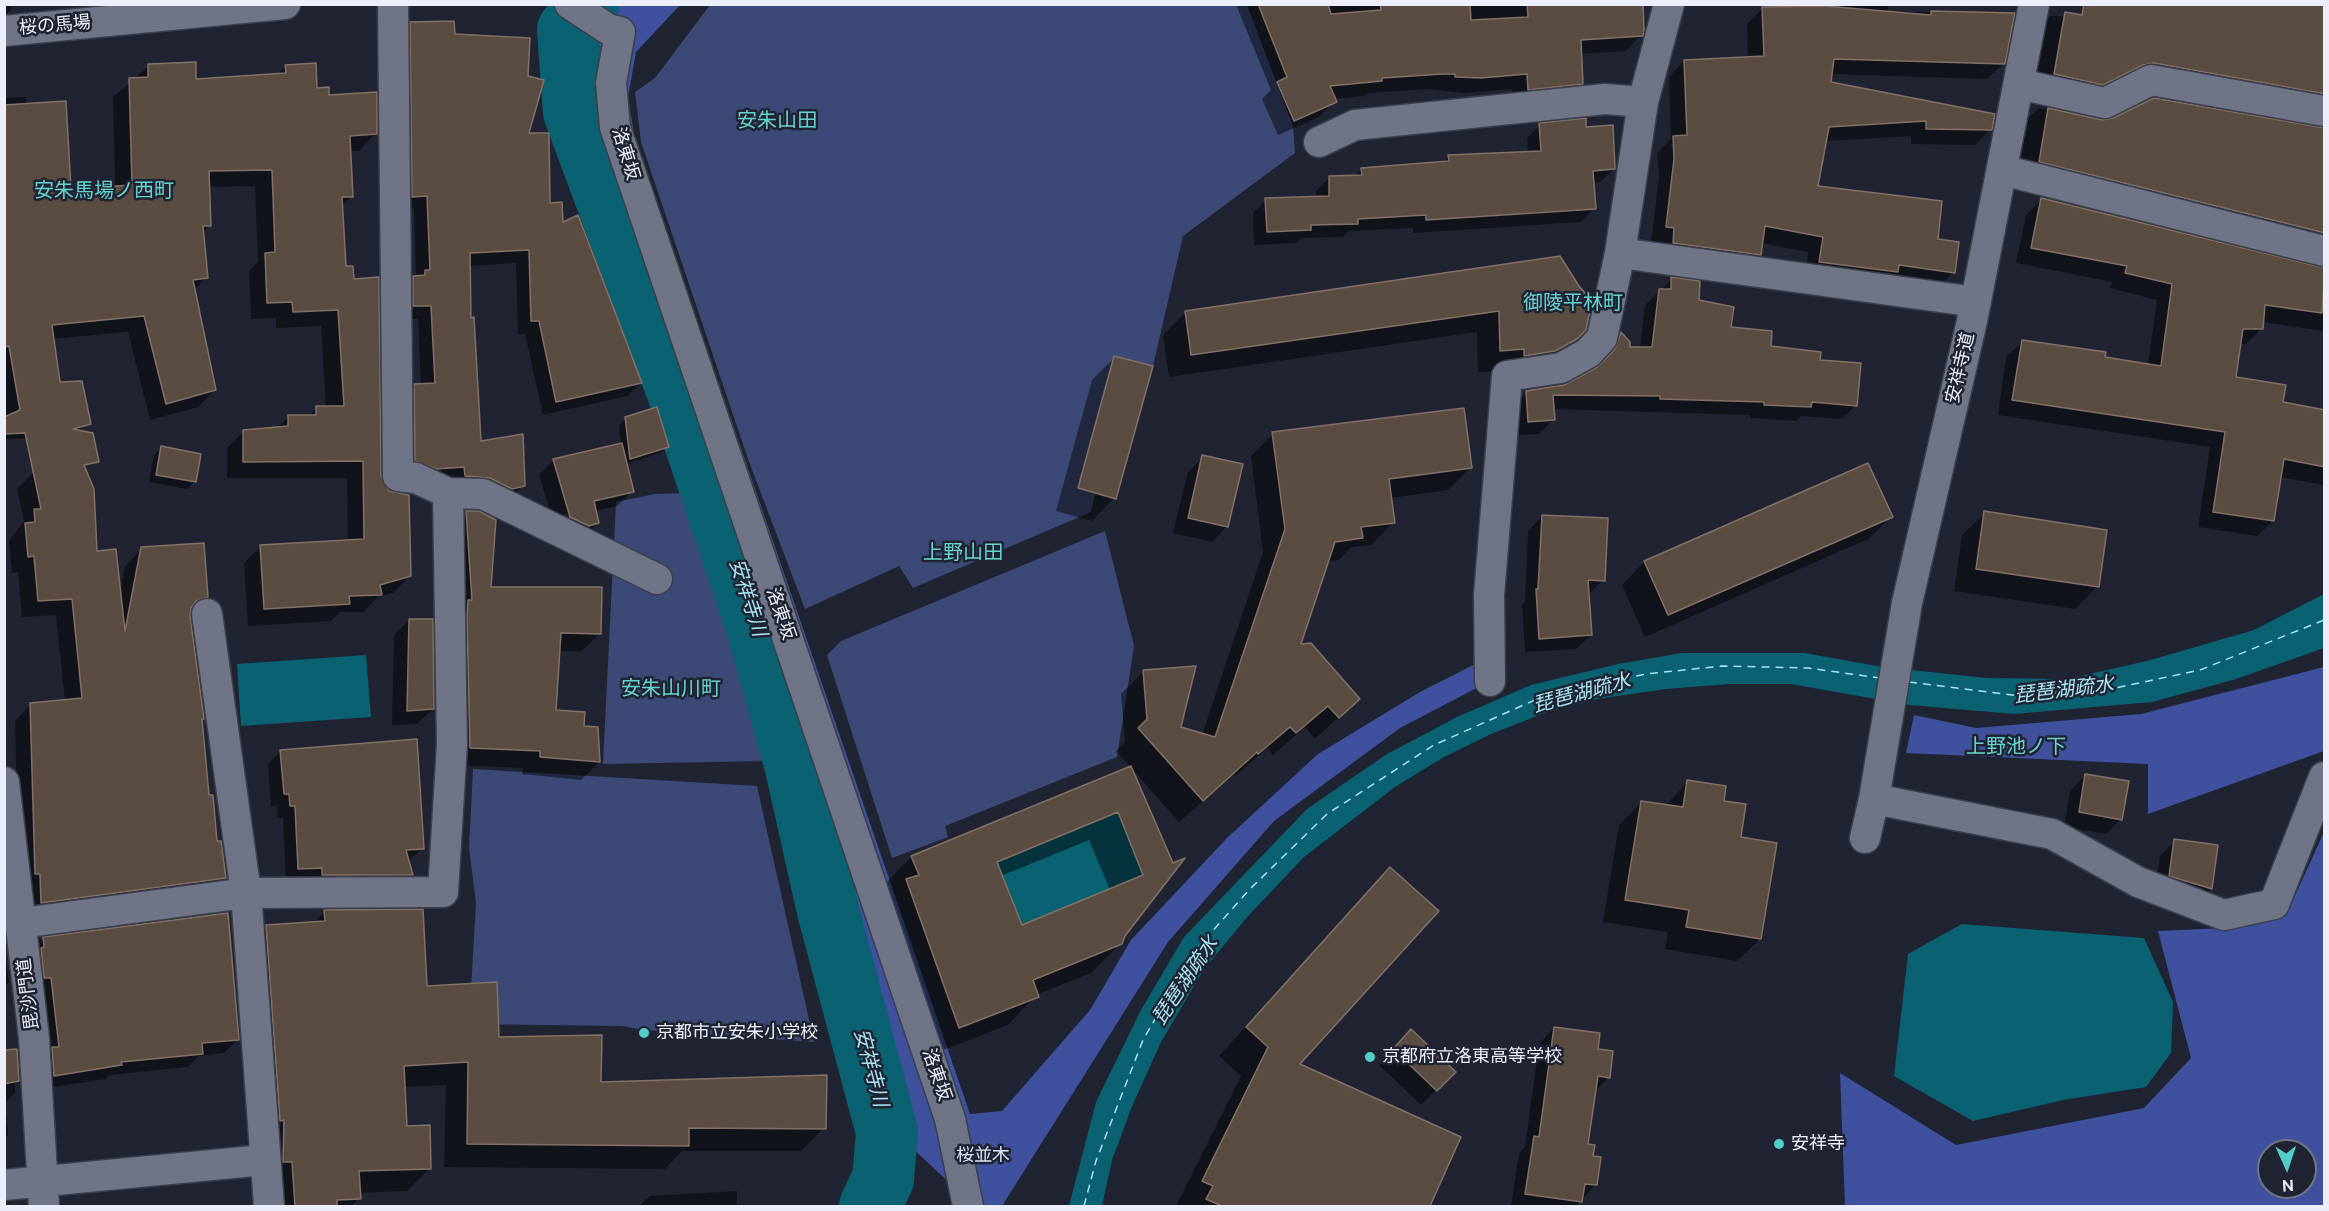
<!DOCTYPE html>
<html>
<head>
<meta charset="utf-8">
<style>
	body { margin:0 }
	#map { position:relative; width:2329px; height:1211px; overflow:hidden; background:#202432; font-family:"DM Sans",sans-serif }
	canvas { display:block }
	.frame { position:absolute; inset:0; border:6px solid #eceff9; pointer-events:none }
	.north { position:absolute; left:2257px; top:1139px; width:60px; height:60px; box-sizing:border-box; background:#202432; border:2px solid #727582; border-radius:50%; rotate:177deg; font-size:16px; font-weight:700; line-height:24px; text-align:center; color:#eceff9 }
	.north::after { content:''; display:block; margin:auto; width:21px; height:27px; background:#53cdc9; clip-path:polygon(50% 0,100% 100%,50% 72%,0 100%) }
</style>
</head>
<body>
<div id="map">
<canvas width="2329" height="1211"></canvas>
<div class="frame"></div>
<div class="north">N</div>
</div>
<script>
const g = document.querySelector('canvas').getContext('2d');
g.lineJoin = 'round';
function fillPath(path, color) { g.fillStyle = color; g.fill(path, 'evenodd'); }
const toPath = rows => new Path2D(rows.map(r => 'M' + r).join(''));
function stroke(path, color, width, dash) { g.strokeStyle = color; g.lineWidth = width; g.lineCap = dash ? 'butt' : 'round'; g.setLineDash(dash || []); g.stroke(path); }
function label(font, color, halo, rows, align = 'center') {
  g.font = font + ' "DM Sans","Noto Sans JP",sans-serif'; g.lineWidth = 5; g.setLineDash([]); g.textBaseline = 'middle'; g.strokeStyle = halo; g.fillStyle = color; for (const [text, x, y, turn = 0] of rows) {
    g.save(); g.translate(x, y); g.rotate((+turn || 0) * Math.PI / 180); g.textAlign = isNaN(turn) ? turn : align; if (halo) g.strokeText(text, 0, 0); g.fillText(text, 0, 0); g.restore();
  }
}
fillPath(toPath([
	[710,5,1247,5,1293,126,1295,153,1183,236,1153,366,1114,356,1078,488,1095,494,1091,512,913,588,899,566,805,609,748,459,641,142,635,92,655,78],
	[687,493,766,761,603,764,616,502,655,494],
	[1105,531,1134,646,1117,757,945,826,948,837,892,858,827,655,841,641],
	[473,769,757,786,814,1042,643,1030,622,1026,469,1024,476,903,469,847]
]), '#3c4977');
fillPath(toPath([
	[578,5,680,5,636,52,628,97,635,140,970,1114,1002,1111,1090,1010,1131,940,1227,838,1318,754,1420,692,1489,657,1490,681,1400,728,1274,821,1168,942,1002,1206,974,1206,906,1142,828,911,796,768,757,627,680,398,574,112,568,30],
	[2324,667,2324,751,2148,814,2148,764,1906,753,1914,715,1976,728,2141,714],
	[2324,832,2324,1206,1845,1206,1840,1073,1956,1145,2144,1108,2191,1058,2158,931,2226,928,2288,911],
	[2269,1151,2305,1151,2305,1187,2269,1187]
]), '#3f509f');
fillPath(toPath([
	[2324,594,2324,648,2236,679,2152,702,2014,714,1910,705,1791,684,1728,684,1666,689,1597,699,1547,712,1491,734,1444,757,1395,787,1304,857,1249,915,1204,969,1161,1042,1133,1104,1112,1160,1102,1206,1069,1206,1096,1102,1141,1010,1184,937,1307,809,1387,754,1457,717,1531,685,1618,664,1682,653,1804,653,1883,667,1987,678,2067,679,2147,661,2254,630],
	[366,655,371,717,241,726,237,664],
	[1118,812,1143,875,1022,925,997,862],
	[1962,924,2144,938,2173,1002,2171,1053,2146,1087,2063,1100,1973,1121,1894,1076,1908,954]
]), '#0a6172');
fillPath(toPath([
	[4,4,11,4,11,10,4,16],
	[1240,4,1640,4,1641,35,1626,51,1580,54,1582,83,1566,99,1513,105,1512,89,1465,93,1427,89,1368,93,1365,96,1334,99,1335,101,1319,117,1278,135,1262,99,1271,90,1237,7],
	[1840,4,1888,4,1888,11,2013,15,2003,64,1987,79,1830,74,1829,83,1990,129,1975,145,1911,144,1911,136,1825,141,1816,188,1936,240,1954,272,1938,288,1805,278,1808,252,1761,243,1760,254,1744,270,1651,243,1659,176,1657,153,1671,139,1669,77,1684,61,1748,59,1747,24,1763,8,1840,7],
	[2324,4,2324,120,2137,78,2086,100,2030,87,2034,32,2050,16,2117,18],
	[411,26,453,36,527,134,548,205,562,224,641,383,627,396,543,415,525,334,518,334,516,263,469,266,470,319,480,442,523,486,509,500,402,474,401,400,415,386,421,386,418,319,400,319,400,291,416,277,414,209,399,210,397,40],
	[484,474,511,487,511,490,483,476],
	[149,66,195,81,277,75,285,67,376,133,359,151,349,151,352,196,341,207,344,268,379,477,410,576,393,593,378,597,363,612,340,612,331,621,248,626,244,563,261,546,348,541,347,478,227,478,227,448,244,431,277,428,289,417,308,417,317,408,326,408,321,326,276,328,276,318,251,319,249,271,258,262,255,186,208,187,210,225,202,233,206,278,194,290,215,390,198,407,150,420,128,332,52,339,58,384,89,420,72,437,6,439,4,98,26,97,27,105,69,191,115,188,113,97],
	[2039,108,2102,121,2324,129,2324,267,2321,255,2007,173,2023,123],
	[1540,125,1585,128,1614,169,1600,182,1592,183,1594,208,1581,222,1413,233,1413,228,1349,231,1343,237,1301,238,1296,243,1254,245,1253,213,1266,200,1316,198,1316,191,1329,178,1354,177,1362,169,1442,163,1449,157,1528,153,1527,138],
	[2042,199,2324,269,2324,331,2262,322,2262,328,2246,344,2239,344,2234,378,2281,403,2324,411,2324,485,2280,477,2273,521,2257,536,2198,527,2210,447,1998,415,2006,357,2022,342,2148,365,2157,300,2110,288,2112,282,2016,263,2026,215],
	[1560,258,1576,338,1553,361,1502,371,1478,372,1477,332,1169,377,1163,335,1185,313],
	[1672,279,1729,328,1769,348,1818,361,1856,405,1842,419,1801,416,1796,421,1750,418,1751,415,1552,409,1553,420,1539,434,1514,435,1513,406,1527,392,1564,386,1601,365,1607,348,1621,334,1629,348,1640,348,1645,305],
	[1115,357,1114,498,1092,521,1056,511,1092,380],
	[626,418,668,446,660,453,626,464,632,491,617,506,595,511,598,523,583,538,556,532,539,475,554,460,621,444,619,426],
	[564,513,581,521,581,524,563,515],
	[1273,434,1470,468,1448,490,1390,498,1393,523,1371,545,1351,547,1339,560,1326,562,1299,646,1358,699,1315,739,1305,727,1273,755,1267,748,1235,776,1234,774,1179,822,1116,751,1125,742,1121,694,1144,671,1180,728,1202,735,1263,552,1251,456],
	[162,448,194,482,187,489,149,482,154,455],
	[1203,457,1227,526,1212,542,1173,533,1188,472],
	[1868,465,1891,517,1868,539,1645,637,1622,585,1644,562],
	[34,472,96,552,120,592,125,566,142,549,206,597,189,613,203,719,201,721,208,797,224,878,208,894,25,919,19,890,15,721,31,704,65,701,56,615,22,617,18,572,12,573,9,541,24,521,17,489],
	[467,512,490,588,600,633,582,651,559,651,555,711,583,728,599,762,581,780,522,774,523,768,453,765,449,530],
	[1985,513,2098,586,2075,609,1954,591,1962,535],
	[1542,516,1603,580,1589,594,1591,635,1576,649,1525,652,1522,605,1525,602,1528,531],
	[409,620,433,709,417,724,392,725,394,635],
	[281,751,422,849,408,861,412,874,399,887,286,881,283,818,278,818,277,806,271,806,268,764],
	[1130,768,1172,865,1121,943,1091,973,1036,995,1008,1025,930,1055,883,886,911,857],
	[1089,840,1110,890,1021,926,1001,876],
	[2086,775,2121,819,2106,834,2064,827,2070,791],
	[1688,781,1722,802,1760,939,1737,961,1665,949,1668,932,1603,922,1619,825,1642,802,1665,806],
	[2175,841,2211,889,2196,904,2155,891,2160,856],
	[1390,869,1298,1065,1459,1138,1428,1206,1176,1206,1241,1076,1219,1056],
	[325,911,497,1038,600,1084,824,1128,801,1151,682,1151,665,1169,444,1167,446,1085,404,1087,406,1127,430,1168,407,1191,359,1193,359,1198,351,1206,271,1206,243,949,266,926,314,923],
	[227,914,238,1039,224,1053,199,1056,187,1067,109,1075,106,1079,40,1089,26,955,40,940],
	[4,947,9,982,4,986],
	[1554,1028,1596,1050,1609,1077,1594,1092,1586,1145,1592,1157,1595,1185,1576,1206,1511,1206,1519,1153,1525,1147,1539,1044],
	[1411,1031,1454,1072,1421,1105,1379,1065],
	[4,1051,18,1081,15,1084,15,1093,5,1103,8,1135,4,1138],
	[737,1191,737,1206,639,1206,650,1196]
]), '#0007');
stroke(toPath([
	[588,4,568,30,574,112,680,398,757,627,796,768,828,911,887,1132,883,1179,870,1206]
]), '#0a6172', 62);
stroke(toPath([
	[1909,682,2020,696,2106,690,2200,670,2324,620],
	[1084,1206,1096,1161,1143,1040,1194,952,1248,891,1327,814,1434,745,1546,695,1646,674,1722,666,1808,668,1880,678]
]), '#a8e4f3', 1.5, [8, 6]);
const building = toPath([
	[1258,4,1328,4,1331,14,1381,10,1380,4,1470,4,1471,20,1528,17,1527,4,1643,4,1644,30,1643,36,1581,40,1583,84,1528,90,1527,74,1481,78,1455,77,1455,74,1443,74,1382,78,1382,81,1330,86,1337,102,1294,121,1277,82,1287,77,1258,4],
	[2084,4,2325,4,2325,94,2154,63,2143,65,2103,85,2054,74,2065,12,2082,15,2084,4],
	[1825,6,1931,15,1931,11,2015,13,2005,64,1834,59,1831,82,1995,114,1992,130,1926,129,1926,121,1829,127,1818,186,1942,201,1938,239,1959,242,1955,273,1899,265,1898,272,1819,262,1823,237,1765,226,1761,255,1673,243,1674,228,1666,227,1674,159,1673,136,1687,135,1684,60,1764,56,1762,7,1825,6],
	[454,21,455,34,530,38,528,76,544,80,529,133,549,133,550,203,562,202,563,222,578,215,642,383,556,402,539,321,531,321,529,250,470,253,471,318,474,317,481,441,523,434,525,486,512,489,490,478,465,476,464,467,436,469,415,461,414,384,435,383,431,306,413,306,413,276,425,275,425,270,430,270,427,196,412,197,410,22,454,21],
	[196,62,196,79,286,73,285,65,316,63,317,88,329,87,329,95,377,92,377,134,350,136,353,197,342,197,346,266,353,266,354,279,379,277,381,476,389,491,409,495,411,576,380,585,382,595,349,596,350,604,264,609,260,545,364,539,363,461,243,462,243,430,288,426,288,415,316,415,316,406,344,406,338,310,293,312,292,302,267,303,265,253,275,252,272,170,209,171,211,226,203,226,208,278,193,280,216,390,166,404,144,316,52,325,60,382,82,381,91,424,73,429,93,433,99,462,84,465,94,489,97,551,116,549,125,631,141,547,204,543,208,597,196,601,191,608,190,616,204,719,202,719,209,795,213,795,217,841,221,841,226,878,41,903,40,874,35,874,30,703,82,698,72,599,38,601,34,556,28,557,25,523,35,522,34,509,41,509,25,433,4,434,4,417,20,410,9,346,4,347,4,105,66,101,71,189,132,185,129,78,148,77,148,64,196,62],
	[2154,98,2325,128,2325,233,2039,162,2048,108,2102,120,2113,118,2154,98],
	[1586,118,1586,127,1613,125,1615,169,1593,171,1596,209,1426,220,1426,215,1358,219,1358,224,1311,225,1311,230,1267,232,1265,198,1329,196,1329,176,1362,175,1361,168,1449,161,1448,155,1541,151,1539,123,1586,118],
	[2041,198,2325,268,2322,313,2265,305,2263,329,2243,329,2236,377,2286,385,2283,402,2325,410,2325,467,2284,459,2274,521,2213,512,2225,432,2012,400,2022,340,2106,352,2105,357,2161,366,2172,284,2125,273,2127,266,2031,248,2041,198],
	[1560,256,1579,286,1592,301,1586,330,1577,339,1555,351,1524,356,1524,349,1500,351,1499,311,1191,355,1185,311,1560,256],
	[1671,277,1700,281,1699,300,1734,307,1731,327,1772,331,1771,346,1821,352,1820,360,1861,363,1857,406,1812,402,1811,407,1764,405,1764,402,1660,399,1660,396,1553,395,1555,420,1528,422,1526,391,1564,385,1596,368,1615,349,1621,332,1630,342,1630,347,1652,347,1659,289,1671,289,1671,277],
	[1114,356,1153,366,1116,499,1078,488,1114,356],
	[657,407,669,447,630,459,625,417,657,407],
	[1464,408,1472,468,1389,479,1395,523,1361,527,1363,538,1335,542,1301,644,1311,643,1360,699,1339,718,1328,706,1296,733,1290,727,1258,754,1257,752,1203,801,1138,728,1147,719,1143,670,1196,666,1181,727,1215,737,1285,529,1272,432,1464,408],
	[622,443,634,492,594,501,599,523,589,526,570,517,553,459,622,443],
	[161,446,201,454,196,482,156,475,161,446],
	[1202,455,1243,464,1228,527,1188,518,1202,455],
	[1868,463,1893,517,1668,615,1644,561,1868,463],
	[466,511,479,511,496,520,491,587,602,587,601,634,561,633,556,710,585,712,584,726,598,727,600,762,540,757,540,751,470,748,467,619,468,600,472,600,466,511],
	[1984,511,2107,530,2099,587,1976,569,1984,511],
	[1542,515,1608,518,1605,581,1588,580,1592,635,1539,639,1536,589,1538,589,1542,515],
	[409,619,433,619,434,709,407,711,409,619],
	[417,739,424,849,406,850,413,875,322,875,322,868,298,869,295,806,290,806,289,794,284,794,280,750,417,739],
	[1131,766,1173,863,1185,858,1125,936,1122,944,1033,980,1039,997,959,1028,906,879,919,875,911,856,1131,766],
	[1118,812,1143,875,1022,925,997,862,1118,812],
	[2085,774,2129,781,2122,820,2079,812,2085,774],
	[1687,780,1726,786,1724,801,1746,804,1741,837,1777,843,1761,939,1686,927,1689,910,1625,900,1641,801,1683,807,1687,780],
	[2174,839,2218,845,2212,889,2169,876,2174,839],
	[1390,867,1439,911,1300,1064,1461,1137,1430,1206,1222,1206,1206,1199,1213,1186,1202,1181,1268,1047,1246,1027,1390,867],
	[423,909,427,986,497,982,499,1037,602,1035,601,1082,827,1075,826,1129,689,1128,689,1146,467,1144,468,1062,404,1066,407,1126,430,1125,431,1169,359,1171,361,1199,337,1200,337,1206,295,1206,292,1162,283,1162,284,1120,280,1121,266,925,325,921,324,910,423,909],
	[228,913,239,1040,202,1043,203,1054,121,1062,122,1065,54,1076,52,1047,59,1047,51,978,44,978,41,948,44,947,43,937,228,913],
	[1554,1027,1600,1033,1598,1049,1613,1051,1610,1078,1598,1076,1588,1144,1595,1145,1593,1156,1601,1157,1597,1185,1585,1184,1582,1202,1525,1194,1534,1136,1539,1137,1554,1027],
	[1411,1029,1456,1072,1437,1091,1393,1049,1411,1029],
	[17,1049,19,1081,4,1084,4,1050,17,1049]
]);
fillPath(building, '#5b4c41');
stroke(building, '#827166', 1.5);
const minor = toPath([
	[570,4,608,29,620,32,611,83,615,127,950,1119,968,1206],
	[2034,4,1972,321,1907,603,1874,799,2052,834,2138,882,2224,915,2274,904,2324,777],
	[4,31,285,4],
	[2019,84,2105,103,2151,80,2324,111],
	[1319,142,1355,125,1605,99,1643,102],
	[2002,170,2324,251],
	[1620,253,1976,302],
	[448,493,483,494,657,579],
	[207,614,246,893,269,1206],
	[1490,681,1489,595,1507,376,1561,368,1588,353,1602,338,1620,253,1643,102,1669,4],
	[4,782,34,1038,44,1206],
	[1865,838,1874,799],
	[21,923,246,893,443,892,452,744,448,493,416,478,398,476,393,4],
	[4,1185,264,1160]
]);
stroke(minor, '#3b3f4b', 33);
stroke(minor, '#6f7486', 30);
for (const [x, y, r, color] of [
	[644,1033,6,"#53cdc9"],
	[1370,1057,6,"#53cdc9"],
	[1779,1144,6,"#53cdc9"]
]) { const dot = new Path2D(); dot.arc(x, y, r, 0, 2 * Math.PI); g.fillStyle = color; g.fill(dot); stroke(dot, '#202432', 2); }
label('18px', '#eceff9', '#202432', [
	["桜の馬場",55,26,-5],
	["洛東坂",625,154,73],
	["安祥寺道",1961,368,-77],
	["洛東坂",780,614,71],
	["毘沙門道",29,994,-97],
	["洛東坂",936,1075,71]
]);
label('18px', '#eceff9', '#202432', [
	["京都市立安朱小学校",656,1033],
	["京都府立洛東高等学校",1382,1057],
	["安祥寺",1791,1144]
], 'left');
label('18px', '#dae1f8', '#202432', [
	["桜並木",983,1156]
]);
label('20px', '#67d3cf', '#202432', [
	["安朱山田",777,122],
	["安朱馬場ノ西町",104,192],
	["御陵平林町",1573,304],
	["上野山田",963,554],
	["安朱山川町",671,690],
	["上野池ノ下",2016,748]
]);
label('italic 20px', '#a8e4f3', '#202432', [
	["安祥寺川",747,598,72],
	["琵琶湖疏水",2064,691,-7],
	["琵琶湖疏水",1582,694,-15],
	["琵琶湖疏水",1186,981,-56],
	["安祥寺川",870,1068,75]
]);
</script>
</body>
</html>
